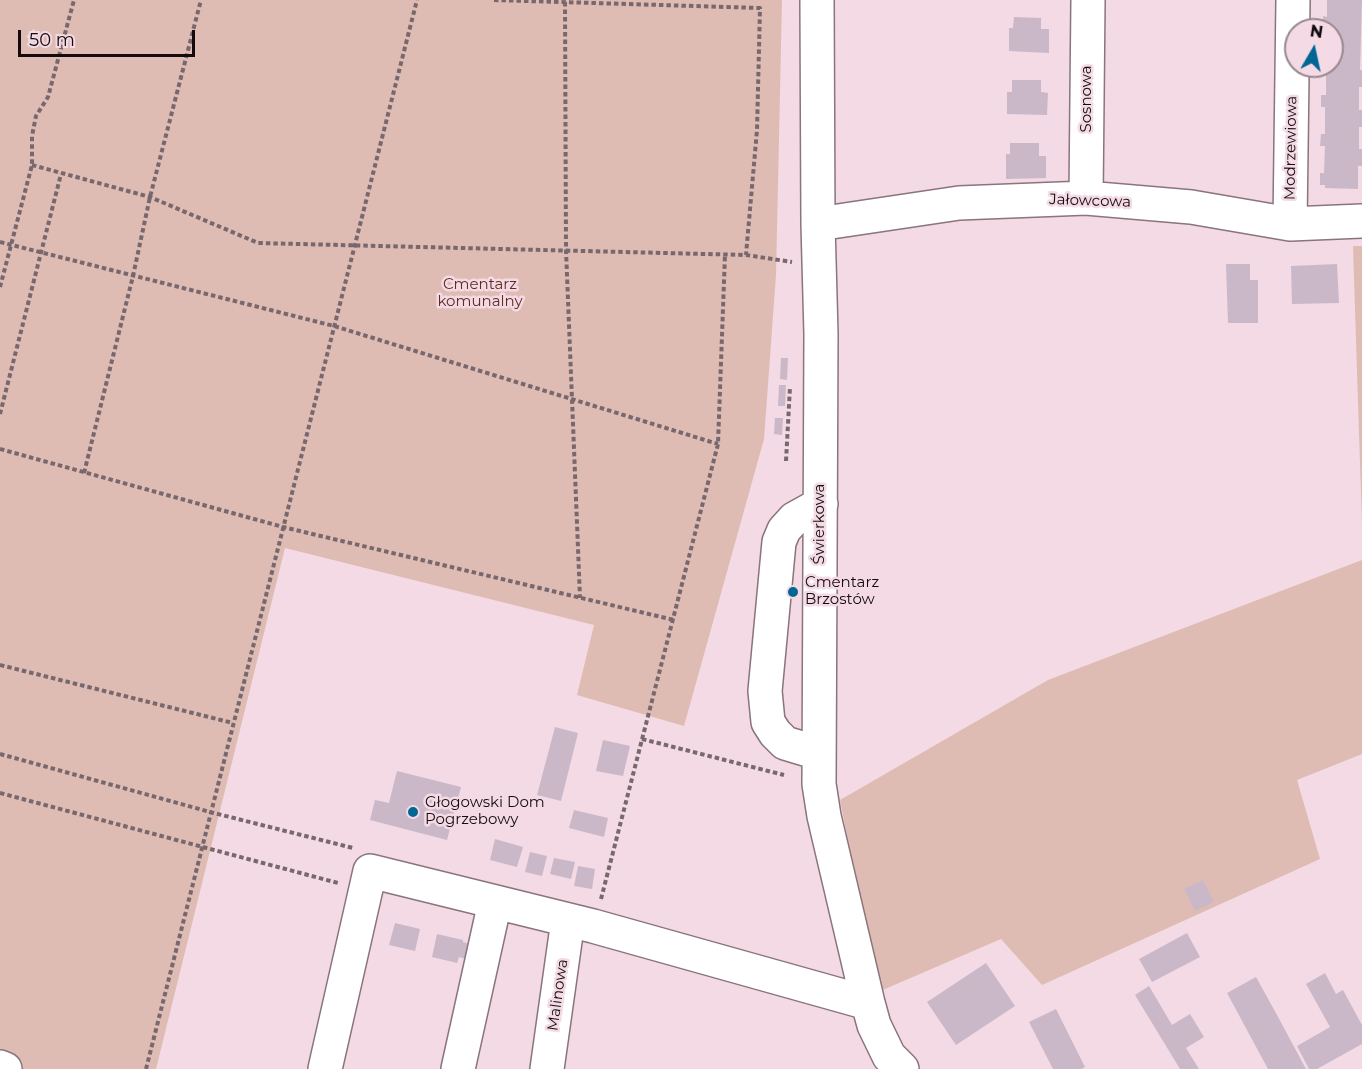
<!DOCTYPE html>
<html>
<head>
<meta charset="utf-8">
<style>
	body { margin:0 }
	#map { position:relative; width:1362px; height:1069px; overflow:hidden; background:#f3dae4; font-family:Montserrat,sans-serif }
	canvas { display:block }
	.north { position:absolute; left:1284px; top:18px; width:60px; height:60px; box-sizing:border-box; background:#f3dae4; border:2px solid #99878e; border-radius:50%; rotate:9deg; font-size:16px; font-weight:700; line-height:24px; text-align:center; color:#130b0e }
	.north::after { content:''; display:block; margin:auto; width:21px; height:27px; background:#016694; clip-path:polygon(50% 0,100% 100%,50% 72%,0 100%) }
	.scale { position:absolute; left:18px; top:30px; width:177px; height:27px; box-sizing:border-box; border:3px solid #130b0e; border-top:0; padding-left:8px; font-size:18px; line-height:21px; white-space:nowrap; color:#130b0e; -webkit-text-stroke:4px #f3dae4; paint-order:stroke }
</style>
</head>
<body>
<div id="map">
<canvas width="1362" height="1069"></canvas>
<div class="north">N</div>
<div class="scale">50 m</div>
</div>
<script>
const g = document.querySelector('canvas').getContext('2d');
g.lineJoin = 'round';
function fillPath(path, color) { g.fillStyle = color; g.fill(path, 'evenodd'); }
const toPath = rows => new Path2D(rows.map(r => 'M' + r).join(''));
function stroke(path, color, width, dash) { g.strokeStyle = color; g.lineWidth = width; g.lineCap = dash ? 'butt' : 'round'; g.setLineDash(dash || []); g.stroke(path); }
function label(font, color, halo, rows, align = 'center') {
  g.font = font + ' Montserrat,sans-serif'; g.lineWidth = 5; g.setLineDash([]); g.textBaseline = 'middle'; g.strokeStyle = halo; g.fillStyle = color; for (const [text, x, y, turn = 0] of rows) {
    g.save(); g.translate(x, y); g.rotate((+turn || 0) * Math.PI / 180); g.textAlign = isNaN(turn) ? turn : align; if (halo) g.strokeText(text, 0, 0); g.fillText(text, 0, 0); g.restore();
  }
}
fillPath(toPath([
	[0,0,782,0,776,275,764,439,684,726,577,695,594,625,285,548,156,1069,0,1069],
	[1353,246,1362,246,1362,523,1358,403],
	[1362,560,1362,754,1297,780,1320,859,1042,985,1001,939,878,992,840,800,1048,680]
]), '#debcb3');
fillPath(toPath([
	[1327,0,1362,0,1360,70,1362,70,1362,87,1359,87,1359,110,1362,110,1362,127,1359,127,1359,149,1362,149,1362,166,1358,166,1358,189,1325,188,1325,185,1320,185,1320,173,1324,173,1325,146,1320,146,1321,134,1325,134,1325,107,1321,107,1321,95,1326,95,1326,66,1332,66,1332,30,1323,28,1323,16,1327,17],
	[1014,17,1041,18,1041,29,1049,29,1049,53,1009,51,1009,28,1013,28],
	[1012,80,1041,80,1041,92,1048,93,1047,115,1007,114,1007,92,1012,92],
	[1010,143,1039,143,1039,156,1046,156,1046,178,1006,179,1006,154,1010,154],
	[1226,264,1250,264,1250,280,1258,280,1258,323,1228,323],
	[1337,264,1339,303,1292,304,1291,266],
	[781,358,788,358,787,380,780,379],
	[779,385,786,385,785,406,778,406],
	[775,418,783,418,782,435,774,434],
	[555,727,578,733,561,801,537,795],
	[603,740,630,746,623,776,596,771],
	[397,771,461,787,447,840,370,820,375,800,389,803],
	[574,810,608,818,604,837,569,828],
	[495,839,523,847,517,867,490,860],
	[530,852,547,856,542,876,525,872],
	[554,858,575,862,571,879,550,874],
	[578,866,595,869,592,889,574,886],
	[1203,880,1214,902,1195,911,1184,889],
	[395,923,420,929,415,951,389,945],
	[1187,933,1200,957,1152,982,1139,959],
	[437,934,463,940,463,942,473,945,469,960,459,957,457,963,432,957],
	[986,963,1015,1006,956,1045,927,1002],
	[1325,973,1336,994,1343,990,1362,1025,1362,1044,1317,1069,1309,1069,1297,1046,1330,1027,1306,984],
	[1256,977,1277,1015,1306,1069,1268,1069,1227,993],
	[1149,986,1172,1025,1190,1014,1204,1037,1186,1048,1199,1069,1180,1069,1135,995],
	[1056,1009,1085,1067,1082,1069,1053,1069,1029,1022]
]), '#cab8c9');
const minor = toPath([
	[817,0,818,224,821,334,819,784,824,816,868,1003,874,1025,889,1056,902,1069],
	[1086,198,1088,0],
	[818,224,959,203,1086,198,1191,207,1290,224,1362,221],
	[1290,224,1293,0],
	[818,753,785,743,775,733,768,722,765,691,779,542,784,530,794,519,821,504],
	[0,1067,5,1069],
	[325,1069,370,871,593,926,868,1003],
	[458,1069,495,902],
	[547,1069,568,920]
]);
stroke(minor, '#8a747d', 36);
stroke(toPath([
	[494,0,760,8,757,130,746,255],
	[565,2,566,250,580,598],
	[32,165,150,197,258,243,746,255,792,262],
	[0,242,334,326,718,444],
	[0,287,32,165,32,136,36,116,48,97,74,0],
	[0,414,61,174],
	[0,449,283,527,674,620],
	[786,461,790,387],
	[84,473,133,276,150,197,201,0],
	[0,665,233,723],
	[642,739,784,775],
	[0,754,210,812,353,848],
	[0,793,338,883],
	[601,899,718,444,725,254],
	[146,1069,417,0]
]), '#78686e', 4, [4.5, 3]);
stroke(minor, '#fff', 33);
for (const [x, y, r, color] of [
	[793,592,6,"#016694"],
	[413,812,6,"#016694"]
]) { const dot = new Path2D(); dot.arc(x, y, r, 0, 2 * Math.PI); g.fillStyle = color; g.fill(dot); stroke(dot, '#f3dae4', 2); }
label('15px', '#130b0e', '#f3dae4', [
	["Sosnowa",1087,99,-90],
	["Modrzewiowa",1291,148,-89],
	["Jałowcowa",1090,201,2],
	["Świerkowa",820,524,-90],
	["Malinowa",558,995,-82]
]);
label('15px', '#602c1e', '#f3dae4', [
	["Cmentarz",480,285],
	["komunalny",480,302]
]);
label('15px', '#130b0e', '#f3dae4', [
	["Cmentarz",805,583],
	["Brzostów",805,600],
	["Głogowski Dom",425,803],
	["Pogrzebowy",425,820]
], 'left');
</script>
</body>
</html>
